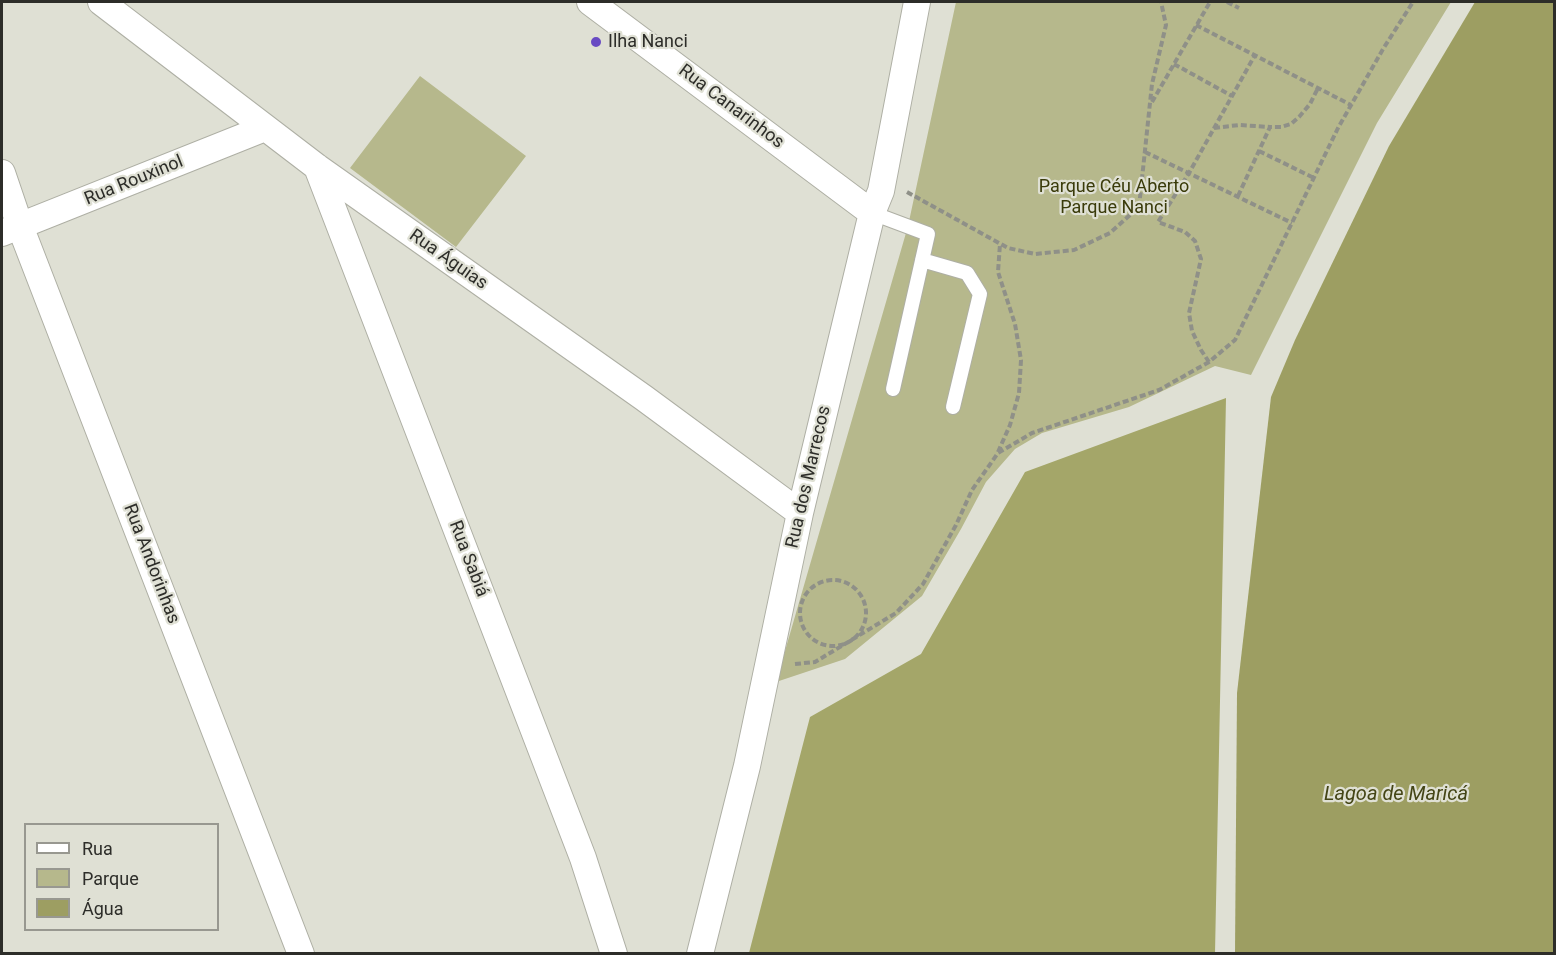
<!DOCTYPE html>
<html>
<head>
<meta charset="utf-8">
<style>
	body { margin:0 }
	#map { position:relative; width:1556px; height:955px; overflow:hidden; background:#dfe0d4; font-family:Roboto,sans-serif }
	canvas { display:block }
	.frame { position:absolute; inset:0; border:3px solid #2d2d29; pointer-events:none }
	.legend { position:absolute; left:24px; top:823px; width:195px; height:108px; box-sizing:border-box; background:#dfe0d4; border:2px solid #989890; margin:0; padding:8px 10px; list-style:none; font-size:18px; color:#2d2d29 }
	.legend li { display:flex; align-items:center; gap:12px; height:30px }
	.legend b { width:30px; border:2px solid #989890 }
</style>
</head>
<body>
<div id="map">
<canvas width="1556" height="955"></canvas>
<div class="frame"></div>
<ul class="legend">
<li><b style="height:8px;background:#fff"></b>Rua</li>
<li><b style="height:16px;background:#b6b88c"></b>Parque</li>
<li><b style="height:16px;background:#9d9e62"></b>Água</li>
</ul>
</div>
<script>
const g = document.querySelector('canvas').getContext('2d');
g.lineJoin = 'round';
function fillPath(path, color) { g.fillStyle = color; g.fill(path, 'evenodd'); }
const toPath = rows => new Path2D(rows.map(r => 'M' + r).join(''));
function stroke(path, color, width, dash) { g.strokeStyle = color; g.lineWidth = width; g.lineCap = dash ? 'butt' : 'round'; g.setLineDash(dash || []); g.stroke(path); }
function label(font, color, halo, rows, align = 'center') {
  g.font = font + ' Roboto,sans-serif'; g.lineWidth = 4.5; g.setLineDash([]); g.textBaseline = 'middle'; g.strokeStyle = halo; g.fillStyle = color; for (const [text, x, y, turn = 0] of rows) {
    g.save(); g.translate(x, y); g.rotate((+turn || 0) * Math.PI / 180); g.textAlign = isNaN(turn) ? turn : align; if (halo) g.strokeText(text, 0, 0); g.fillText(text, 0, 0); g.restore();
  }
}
fillPath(toPath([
	[956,2,1451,2,1377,123,1251,375,1215,366,1129,407,1042,433,1015,449,986,482,961,529,922,596,845,659,776,682,908,226],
	[420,76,526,156,456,247,350,168]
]), '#b6b88c');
fillPath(toPath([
	[1226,398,1215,953,749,953,810,717,921,654,1025,472]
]), '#a4a669');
fillPath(toPath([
	[1475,2,1554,2,1554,953,1235,953,1237,693,1271,397,1295,340,1389,146]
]), '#9d9e62');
const lane = toPath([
	[872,213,928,234,893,389],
	[922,260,967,273,980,294,953,407]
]);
const street = toPath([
	[101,2,317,167,644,398,800,513],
	[590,2,872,213],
	[317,167,583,858,614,954],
	[2,173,20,226,301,954],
	[2,233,265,128],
	[700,954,747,766,800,513,872,213,881,191,917,2]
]);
stroke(lane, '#aeafa4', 16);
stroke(street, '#aeafa4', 28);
stroke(toPath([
	[1227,2,1239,8],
	[1196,25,1351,105],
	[1174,64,1232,96],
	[1152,102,1210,2],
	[1214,128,1239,125,1270,127],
	[1259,151,1314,178],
	[1145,152,1292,223],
	[907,192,1008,248,1035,254,1074,250,1110,233,1139,207,1152,84,1166,25,1161,2],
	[1238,196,1270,127,1281,127,1291,124,1299,117,1310,104,1318,88],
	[1209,362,1201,350,1192,331,1189,313,1201,259,1195,241,1185,232,1158,222,1189,173,1255,55],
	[998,452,1010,425,1019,393,1021,360,1015,324,998,272,1000,244],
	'800 613a33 33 0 1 1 66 0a33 33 0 1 1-66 0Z',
	[795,664,815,662,896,613,923,584,956,525,972,490,998,453,1032,433,1159,390,1209,362,1235,340,1338,128,1383,49,1413,2]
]), '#8f9088', 4, [6, 3]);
stroke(lane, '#fff', 14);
stroke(street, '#fff', 26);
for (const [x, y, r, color] of [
	[596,42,6,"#684ac3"]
]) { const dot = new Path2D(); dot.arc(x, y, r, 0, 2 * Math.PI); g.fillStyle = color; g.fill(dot); stroke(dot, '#dfe0d4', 2); }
label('18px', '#2d2d29', '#dfe0d4', [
	["Ilha Nanci",608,42]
], 'left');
label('18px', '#2d2d29', '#dfe0d4', [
	["Rua Canarinhos",731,107,37],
	["Rua Rouxinol",134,181,-22],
	["Rua Águias",448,260,35],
	["Rua dos Marrecos",809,477,-77],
	["Rua Sabiá",468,559,69],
	["Rua Andorinhas",151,564,69]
]);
label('18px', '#3a3b0a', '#dfe0d4', [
	["Parque Céu Aberto",1114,187],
	["Parque Nanci",1114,208]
]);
label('italic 20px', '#444516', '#dfe0d4', [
	["Lagoa de Maricá",1396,795]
]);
</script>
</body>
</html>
